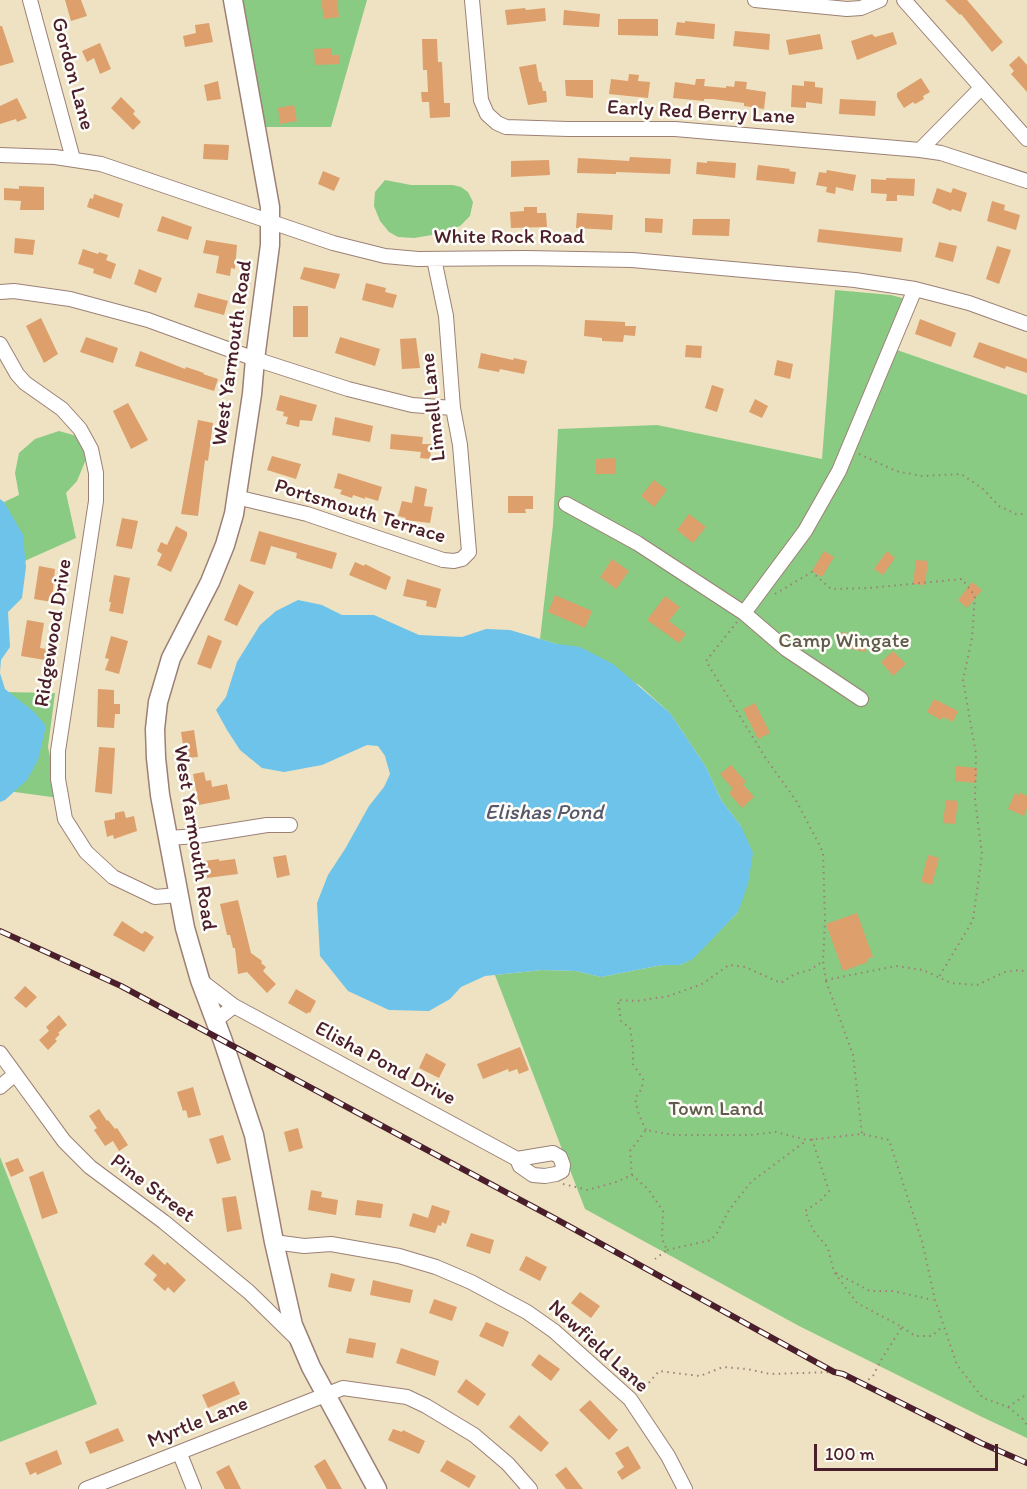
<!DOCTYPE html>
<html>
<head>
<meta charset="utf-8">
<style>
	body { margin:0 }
	#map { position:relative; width:1027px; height:1489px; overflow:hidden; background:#eee2c2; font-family:Itim,sans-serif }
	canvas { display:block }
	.scale { position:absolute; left:814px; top:1444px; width:184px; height:27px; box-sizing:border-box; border:3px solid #4a1f2b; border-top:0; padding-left:8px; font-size:18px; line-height:21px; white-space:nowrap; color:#4a1f2b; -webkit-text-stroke:4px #fdfcf7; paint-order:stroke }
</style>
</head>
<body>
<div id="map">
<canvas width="1027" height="1489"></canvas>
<div class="scale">100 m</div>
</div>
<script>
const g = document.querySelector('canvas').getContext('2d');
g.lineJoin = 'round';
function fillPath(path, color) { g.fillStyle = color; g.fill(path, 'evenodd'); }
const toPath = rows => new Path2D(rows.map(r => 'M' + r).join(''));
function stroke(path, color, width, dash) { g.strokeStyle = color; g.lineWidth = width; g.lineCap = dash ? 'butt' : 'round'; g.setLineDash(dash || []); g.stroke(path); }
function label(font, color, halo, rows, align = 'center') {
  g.font = font + ' Itim,sans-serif'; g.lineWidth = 5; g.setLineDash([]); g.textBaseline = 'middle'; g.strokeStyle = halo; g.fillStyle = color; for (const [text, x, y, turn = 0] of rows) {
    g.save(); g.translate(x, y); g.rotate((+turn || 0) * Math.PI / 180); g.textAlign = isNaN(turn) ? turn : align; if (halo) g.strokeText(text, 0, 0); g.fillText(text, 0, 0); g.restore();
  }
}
fillPath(toPath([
	[241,0,367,0,331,127,264,127],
	[385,180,411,185,453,185,461,187,468,192,473,202,470,216,460,226,438,234,414,238,398,237,389,232,380,221,374,206,375,192],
	[835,290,891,295,913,301,897,350,1027,395,1027,1438,982,1417,799,1326,585,1209,495,975,542,970,576,971,601,977,662,965,680,965,692,959,738,912,741,826,721,800,706,767,670,713,639,685,557,644,540,639,553,525,558,429,657,425,822,459],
	[59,431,80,437,89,452,77,481,66,493,76,538,0,572,0,507,5,504,4,502,19,495,15,473,19,453,35,439],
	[3,692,55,693,48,747,59,798,0,790],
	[0,1157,97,1404,0,1442]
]), '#89cb83');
fillPath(toPath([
	[0,499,4,502,23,535,26,567,22,598,8,612,10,647,1,660,0,672],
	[298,600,322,605,342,615,374,615,419,635,462,637,486,629,510,630,557,644,580,647,613,664,670,713,706,767,721,800,741,826,753,853,748,884,738,912,693,959,680,965,662,965,601,977,576,971,542,970,485,976,461,987,450,999,429,1011,389,1010,348,991,320,956,317,903,328,875,345,849,369,806,384,787,390,774,385,756,378,746,367,745,322,765,284,772,262,768,240,750,227,730,216,710,226,697,237,662,260,625,276,611],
	[0,673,5,689,34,712,46,726,38,760,27,780,5,800,0,802]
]), '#6dc3ea');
fillPath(toPath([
	[65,0,81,0,87,16,71,21],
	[321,0,337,0,339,17,324,19],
	[945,0,967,0,1003,42,992,52,961,14,960,15],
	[525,8,526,10,545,8,546,21,507,25,505,10],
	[564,10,600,14,599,27,563,25],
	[618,19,658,19,658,36,618,35],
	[685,21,715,24,714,39,675,35,677,22,685,23],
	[209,23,213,42,185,47,183,36,196,33,195,25],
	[0,26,2,26,14,62,0,66],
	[735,31,770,34,769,50,733,46],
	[893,32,897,44,857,60,851,41,872,34,875,37],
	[820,34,823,49,789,55,786,40],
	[422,39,437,39,438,62,442,62,444,103,450,103,450,117,430,118,429,102,422,102,421,92,428,92,427,70,423,70],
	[100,43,111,69,100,74,94,58,87,62,82,51],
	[332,48,332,55,340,55,340,64,315,65,314,49],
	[1019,56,1027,65,1027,92,1011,74,1014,71,1009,65],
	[536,64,539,82,541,82,543,91,546,91,547,102,528,105,519,67],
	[629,74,639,75,638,81,650,82,648,98,609,94,611,79,628,81],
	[921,78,930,92,923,96,924,99,915,104,913,102,904,108,897,97,897,93],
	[696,79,705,79,704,86,726,88,726,86,734,87,735,81,747,82,746,89,766,92,764,109,744,106,744,103,713,99,704,99,704,101,673,98,675,82,695,85],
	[565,80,593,80,593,98,566,96],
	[218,81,221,99,207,101,204,85],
	[804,81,815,82,815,87,823,88,822,104,806,102,806,108,791,107,792,85,804,86],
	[121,97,135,111,133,114,141,122,133,130,111,108],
	[17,98,27,118,17,122,16,119,0,124,0,106],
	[840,99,876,101,875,116,839,114],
	[294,105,297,121,280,124,278,108],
	[204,144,229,145,228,160,203,159],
	[630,157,671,159,670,174,616,172,616,174,577,173,578,158,629,161],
	[549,160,550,175,511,177,511,161],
	[707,161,736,163,735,178,696,174,697,162,707,163],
	[758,165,790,169,789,171,796,172,794,184,756,180],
	[827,170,856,175,853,191,836,187,835,194,826,192,827,187,816,185,819,172,826,173],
	[323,171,340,178,334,191,318,184],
	[886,178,915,179,914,196,897,195,897,201,886,201,887,194,871,193,871,179,886,180],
	[19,186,44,187,44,210,20,210,21,201,4,200,4,188,19,189],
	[937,188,951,193,953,188,967,193,961,212,952,209,951,211,932,203],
	[94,194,123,204,119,218,87,207,90,198,93,199],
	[992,201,1005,205,1004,210,1020,215,1016,230,987,221],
	[524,207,537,207,537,213,546,213,547,227,511,228,510,212,524,211],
	[577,213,613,215,612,230,576,228],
	[162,216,192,227,188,240,157,231],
	[645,218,663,219,662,233,645,232],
	[693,219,730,219,729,236,692,235],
	[819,229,903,238,901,252,817,242],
	[15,238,35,240,33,255,14,253],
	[206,240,237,245,235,269,231,268,230,276,216,273,219,256,203,253],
	[939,242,957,246,953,262,935,257],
	[997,246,1011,250,999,284,986,279],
	[83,249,98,254,99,252,108,255,106,260,116,264,111,279,93,273,94,269,78,264],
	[304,267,340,274,335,289,300,279],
	[139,269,162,278,156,293,134,284],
	[366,283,386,288,385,292,397,295,393,308,362,300],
	[198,293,228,301,224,315,194,307],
	[293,306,308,306,308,337,293,337],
	[41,318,58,354,44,363,26,326],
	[920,319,956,333,951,347,915,334],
	[585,320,625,322,625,326,636,326,635,336,624,335,623,342,602,341,602,338,584,336],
	[86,337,118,348,113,363,80,352],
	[340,337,380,349,375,366,335,353],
	[416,338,420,368,402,369,400,339],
	[979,342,1027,359,1027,373,1006,366,1005,369,973,357],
	[686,345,702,346,701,358,685,357],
	[140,351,185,369,186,367,204,373,203,374,218,379,214,391,135,366],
	[481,353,513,360,514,358,527,361,524,374,500,369,499,372,478,368],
	[777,360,793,364,790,379,774,375],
	[712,385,724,389,717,412,705,408],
	[280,395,317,405,312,421,300,420,299,427,286,424,288,417,283,416,284,412,276,410],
	[755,399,768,406,762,418,749,412],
	[128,403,148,440,131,449,113,411],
	[335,417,373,426,370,442,332,435],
	[198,420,213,423,208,461,205,460,198,516,181,514],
	[391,434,423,437,422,444,432,444,430,459,420,458,421,452,390,449],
	[272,456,301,464,296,479,267,470],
	[616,458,616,474,596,474,596,459],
	[338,473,382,487,378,501,365,497,365,499,353,495,352,498,340,494,342,490,334,488],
	[654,480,667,490,654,507,641,496],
	[415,486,427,489,424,506,433,507,430,523,405,520,406,518,398,516,402,501,412,503],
	[508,496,533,496,533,509,525,509,526,513,508,513],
	[689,514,706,527,693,543,677,530],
	[122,518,138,521,132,549,116,546],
	[176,526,187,532,187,536,171,572,157,565,162,554,157,551,161,542,167,545],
	[259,531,337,553,332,569,296,558,297,553,271,546,265,565,250,561],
	[824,551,834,557,822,577,812,571],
	[887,551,895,558,883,575,874,569],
	[612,559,629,571,616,589,600,577],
	[916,560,928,561,925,585,913,584],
	[355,562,364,566,365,564,391,577,386,590,349,575],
	[39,566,55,569,52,602,34,599],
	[114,575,130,578,123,614,109,611,111,602,109,602],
	[407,579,441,589,436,608,426,606,427,601,403,596],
	[972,582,982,590,967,608,958,600],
	[239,584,254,592,237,626,224,620],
	[555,595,592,611,585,628,548,612],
	[665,596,680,607,669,621,686,634,679,643,647,620],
	[27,620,44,623,40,648,47,649,45,660,21,656],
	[842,632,868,639,865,652,839,646],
	[208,635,222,641,211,669,197,664],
	[111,636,128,641,119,674,105,670,109,659,105,658],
	[893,651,906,664,893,676,881,662],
	[98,689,114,690,114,704,120,704,120,714,115,714,114,728,97,727],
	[934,699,958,711,953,722,943,717,941,720,927,712],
	[755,703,770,733,758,739,743,709],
	[194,730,198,757,185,758,181,732],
	[99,747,115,748,112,794,95,792],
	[731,765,746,782,743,784,754,797,742,808,729,793,733,789,720,774],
	[956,766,977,768,976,783,955,781],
	[204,772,206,781,211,780,212,787,227,784,230,799,199,805,193,774],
	[1019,792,1027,796,1027,808,1024,816,1008,809,1015,793,1019,795],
	[946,800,958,801,955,824,943,823],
	[124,811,126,818,134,816,137,831,114,839,113,835,107,837,104,821,115,819,115,813],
	[286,855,290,875,277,878,273,857],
	[928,855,939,858,932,885,921,882],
	[219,859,219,861,235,859,238,874,207,878,204,861],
	[238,900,251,953,262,961,261,963,266,967,263,971,276,984,267,993,247,972,238,974,235,948,233,948,230,935,227,935,220,904],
	[857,913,873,957,867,959,868,962,843,971,826,924],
	[122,921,142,934,145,931,154,937,144,952,113,935],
	[25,986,37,997,26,1008,14,998],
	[296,989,316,1001,310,1013,308,1012,307,1014,288,1003],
	[59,1015,67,1025,58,1033,60,1034,55,1039,57,1041,48,1050,39,1040,49,1031,46,1027],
	[520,1047,529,1070,519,1074,517,1069,509,1072,508,1069,483,1079,477,1064],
	[426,1053,446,1064,439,1078,419,1068],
	[193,1087,201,1115,188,1118,186,1110,183,1111,177,1092],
	[99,1109,107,1121,108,1120,115,1129,117,1128,128,1145,119,1151,113,1141,105,1146,94,1130,97,1128,89,1116],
	[298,1128,303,1148,289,1152,284,1132],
	[223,1135,231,1160,217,1164,209,1139],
	[18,1158,24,1171,11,1177,5,1163],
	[43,1171,58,1213,42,1219,29,1177],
	[311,1190,322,1192,321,1197,338,1200,336,1215,308,1210],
	[236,1196,242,1229,227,1232,222,1198],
	[357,1200,383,1204,381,1218,355,1215],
	[432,1205,450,1211,446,1224,442,1222,441,1226,438,1225,435,1233,409,1226,413,1213,428,1218],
	[471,1233,494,1240,490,1254,466,1246],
	[153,1254,165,1265,167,1262,186,1280,174,1293,168,1287,165,1291,153,1280,157,1275,144,1264],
	[526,1256,547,1267,540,1281,519,1270],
	[331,1273,355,1279,351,1292,328,1287],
	[373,1280,413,1290,410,1303,370,1295],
	[580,1292,600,1306,591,1318,571,1303],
	[434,1299,457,1307,452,1321,429,1313],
	[486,1322,509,1332,503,1347,479,1336],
	[349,1338,376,1343,373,1358,346,1353],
	[401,1348,439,1361,435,1376,396,1363],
	[539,1354,560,1369,551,1381,531,1365],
	[466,1379,486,1394,478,1406,457,1392],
	[234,1381,240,1394,208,1408,202,1395],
	[590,1400,618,1430,609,1440,579,1410],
	[519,1415,549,1443,541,1452,509,1427],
	[118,1428,124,1441,90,1454,85,1442],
	[393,1429,402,1432,403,1430,425,1441,419,1454,388,1440],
	[628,1446,641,1468,622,1480,617,1472,624,1467,615,1453],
	[57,1450,62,1464,37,1475,36,1472,30,1475,25,1463],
	[325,1459,342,1489,327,1489,314,1466],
	[447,1460,476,1476,469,1488,440,1471],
	[229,1465,241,1489,225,1489,216,1472],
	[566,1467,583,1489,566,1489,555,1475]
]), '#dd9f6b');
const minor = toPath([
	[30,0,73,159],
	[472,0,481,100,487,114,497,123,506,127,568,129,675,129,920,150,941,153,1027,181],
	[755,0,847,9,861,8,880,0],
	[904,0,1027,139],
	[920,150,981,88],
	[0,155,55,157,101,164,333,243,385,256,418,259,525,258,632,260,855,280,915,289,969,303,1027,324],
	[0,292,14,291,70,299,148,320,255,359,348,389,412,405,453,408],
	[0,344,17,374,25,383,62,409,80,429,91,449,96,473,96,501,58,751,58,779,65,819,86,852,113,877,155,897,178,895],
	[236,497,307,514,443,560,454,561,462,559,469,552,460,445,453,408,446,316,434,259],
	[566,504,637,543,744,613,786,649,861,699],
	[744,613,805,531,839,471,915,289],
	[168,838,198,836,267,825,290,825],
	[200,980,234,1006],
	[215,1021,234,1006,517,1159,553,1153,560,1157,563,1165,562,1171,556,1174,545,1176,533,1175,520,1166,517,1159],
	[0,1053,64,1141,90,1167,164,1222,249,1292,297,1339],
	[0,1087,14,1075],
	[274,1242,304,1246,331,1244,399,1256,436,1267,471,1282,527,1312,554,1331,630,1399,668,1456,685,1489],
	[180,1454,194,1489],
	[86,1489,343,1388,407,1397,426,1406,474,1435,508,1464,530,1489]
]);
const major = toPath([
	[233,0,270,207,270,245,255,359,252,394,234,514,225,545,210,582,171,658,158,702,155,729,156,758,160,795,185,928,200,980,223,1041,254,1135,274,1242,293,1325,311,1367,377,1489]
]);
stroke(minor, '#9c8076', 16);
stroke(major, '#9c8076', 21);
stroke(toPath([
	[859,454,896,471,922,476,961,474,982,488,999,506,1016,514,1027,514],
	[775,594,812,572,831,589,869,588,962,579,975,596,972,638,963,680,976,754,975,800,982,854,973,920,939,977],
	[737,622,706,661,765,757,797,802,823,852,825,920,823,961,826,980,896,966,923,970,951,983,977,985,1005,972,1020,970,1027,972],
	[826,981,853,1055,862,1134],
	[646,1130,639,1115,635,1099,642,1088,643,1079,633,1064,633,1048,630,1028,621,1021,618,1000,637,1001,669,996,702,984,729,965,745,967,781,983,795,974,810,970,823,961],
	[812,1139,829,1191,821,1200,805,1211,813,1230,828,1248,834,1272,857,1303,902,1327,881,1360,873,1376,863,1384],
	[632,1175,630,1151,646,1130,675,1135,750,1135,776,1132,807,1140,862,1134,889,1140,922,1241,935,1300,957,1365,983,1398,1008,1407,1027,1394],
	[563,1184,588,1190,616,1182,632,1175,648,1189,663,1211,662,1239,667,1250,655,1259],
	[667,1250,711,1240,717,1233,729,1210,751,1182,807,1140],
	[836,1273,870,1291,893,1291,933,1300],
	[902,1327,915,1336,932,1336,943,1326],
	[641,1392,659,1371,700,1376,723,1367,747,1369,770,1374,834,1372],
	[1008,1407,1024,1420,1027,1426]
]), '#9c8076', 2, [1.5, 4.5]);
stroke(minor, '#fff', 14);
stroke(major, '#fff', 18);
const rail = toPath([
	[0,931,121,986,554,1218,834,1372,843,1374,981,1443,1027,1463]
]);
stroke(rail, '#4a1f2b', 6);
stroke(rail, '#fdfcf7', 4, [11]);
label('21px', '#4a1f2b', '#fdfcf7', [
	["Gordon Lane",72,74,75],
	["Early Red Berry Lane",701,113,3],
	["White Rock Road",509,238],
	["West Yarmouth Road",233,353,-82],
	["Linnell Lane",434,407,-96],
	["Portsmouth Terrace",360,512,17],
	["Ridgewood Drive",54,633,-81],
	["West Yarmouth Road",194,838,81],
	["Elisha Pond Drive",385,1064,28],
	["Pine Street",152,1189,37],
	["Newfield Lane",598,1347,42],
	["Myrtle Lane",198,1423,-22]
]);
label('21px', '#605b4a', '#fdfcf7', [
	["Camp Wingate",844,642],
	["Town Land",716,1110]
]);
label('italic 22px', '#56586e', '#fdfcf7', [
	["Elishas Pond",544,813]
]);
</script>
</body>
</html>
